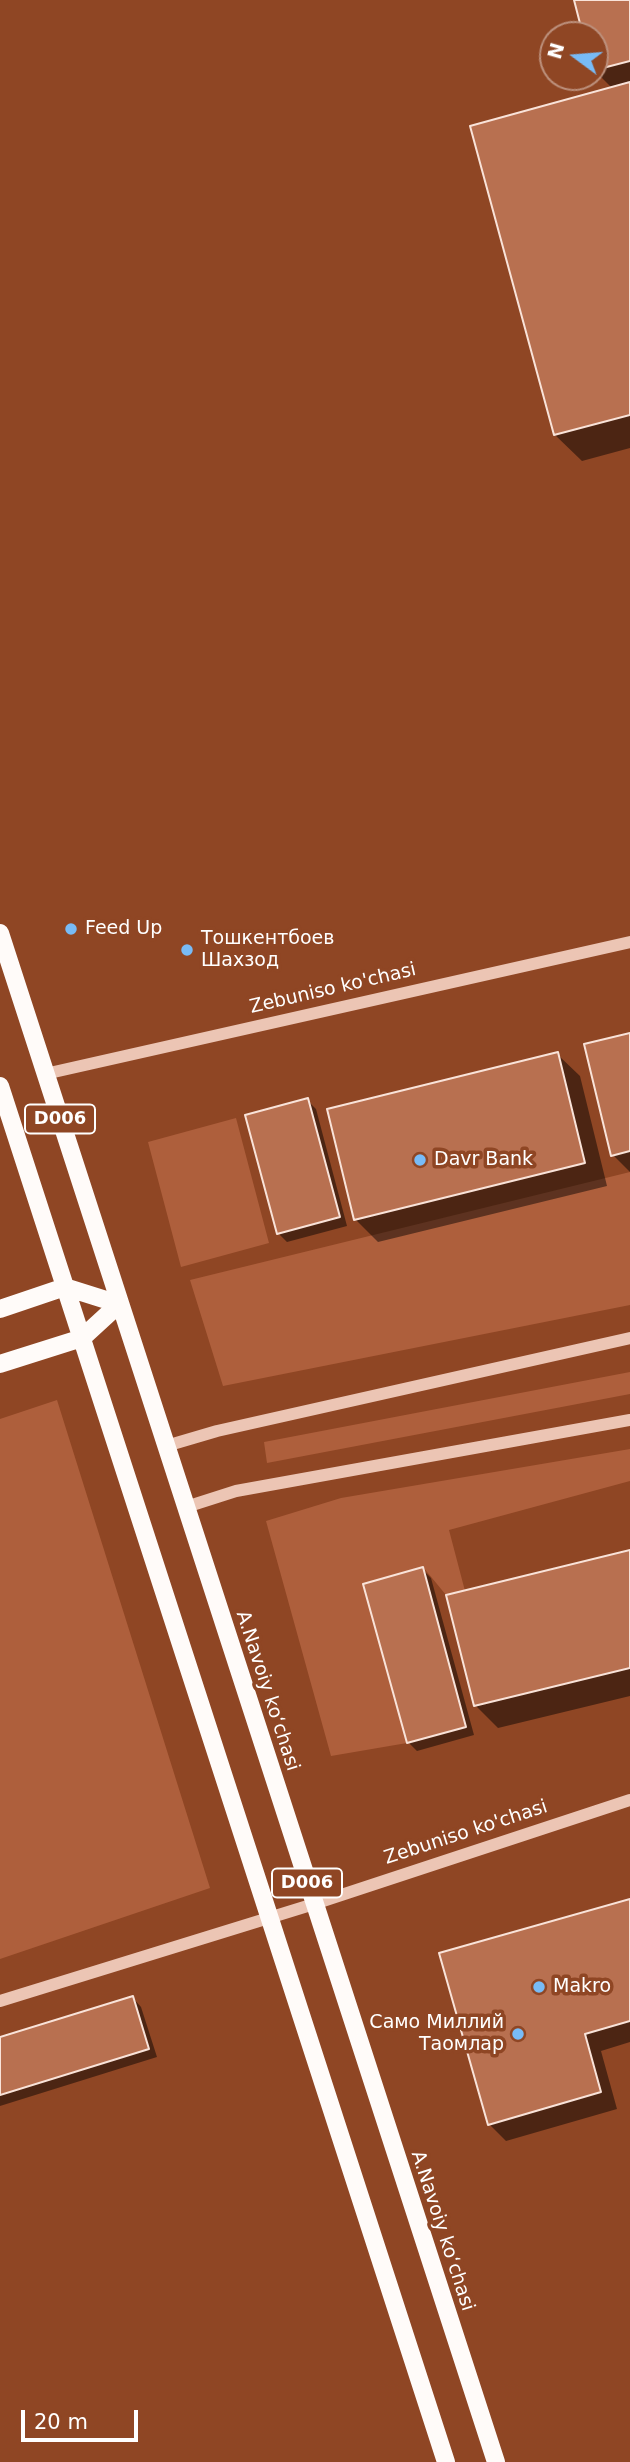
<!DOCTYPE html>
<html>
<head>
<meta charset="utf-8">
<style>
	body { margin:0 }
	#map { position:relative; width:630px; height:2462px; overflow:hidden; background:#8f4624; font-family:"DejaVu Sans",sans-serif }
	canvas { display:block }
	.north { position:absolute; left:539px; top:21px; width:70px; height:70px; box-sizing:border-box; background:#8f4624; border:2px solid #bc907c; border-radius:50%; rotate:286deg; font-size:19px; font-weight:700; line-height:28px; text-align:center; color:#fff }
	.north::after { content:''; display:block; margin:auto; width:24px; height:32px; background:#78bbf6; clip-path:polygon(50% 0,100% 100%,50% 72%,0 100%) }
	.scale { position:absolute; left:21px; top:2410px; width:117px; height:32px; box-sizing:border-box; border:4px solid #fff; border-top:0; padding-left:9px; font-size:21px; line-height:24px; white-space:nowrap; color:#fff; -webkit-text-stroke:5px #8f4624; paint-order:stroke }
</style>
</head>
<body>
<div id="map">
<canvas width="630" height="2462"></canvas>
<div class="north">N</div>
<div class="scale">20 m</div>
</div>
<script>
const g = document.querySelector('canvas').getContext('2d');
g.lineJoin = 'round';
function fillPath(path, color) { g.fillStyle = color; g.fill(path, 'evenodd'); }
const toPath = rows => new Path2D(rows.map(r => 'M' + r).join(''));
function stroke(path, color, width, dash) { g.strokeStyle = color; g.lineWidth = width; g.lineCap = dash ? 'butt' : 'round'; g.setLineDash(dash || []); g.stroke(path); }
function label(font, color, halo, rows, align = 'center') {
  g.font = font + ' "DejaVu Sans",sans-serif'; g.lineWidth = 7; g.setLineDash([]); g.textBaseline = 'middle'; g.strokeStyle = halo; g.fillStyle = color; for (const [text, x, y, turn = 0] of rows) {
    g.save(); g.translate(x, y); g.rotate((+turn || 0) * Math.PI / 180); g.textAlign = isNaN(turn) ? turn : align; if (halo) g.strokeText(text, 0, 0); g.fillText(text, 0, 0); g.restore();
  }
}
fillPath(toPath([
	[236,1118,269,1243,181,1267,148,1142],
	[630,1172,630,1305,223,1386,190,1280],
	[630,1372,630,1394,267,1463,264,1442],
	[57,1400,210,1888,0,1959,0,1419],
	[630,1449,630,1481,449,1530,465,1591,446,1595,423,1567,363,1584,407,1743,331,1756,266,1521,341,1498]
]), '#ae5f3c');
fillPath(toPath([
	[575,0,630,0,630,448,582,461,555,435,613,89,595,71,595,35,585,35],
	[630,1034,630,1172,613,1155],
	[557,1054,580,1076,607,1186,378,1242,355,1219],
	[307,1100,316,1109,347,1226,287,1242,278,1233],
	[630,1552,630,1696,498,1728,476,1706],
	[422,1569,431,1578,474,1735,417,1751,408,1742],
	[630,1900,630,2042,601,2051,617,2109,506,2141,489,2124],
	[133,1998,141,2007,157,2057,0,2106,0,2039]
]), '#0007');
const building = toPath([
	[574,0,630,0,630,61,595,70,595,35,583,35,574,0],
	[630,82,630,415,554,435,470,126,630,82],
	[630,1033,630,1151,611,1156,584,1044,630,1033],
	[558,1052,585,1163,354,1220,327,1109,558,1052],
	[308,1098,340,1217,277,1234,245,1115,308,1098],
	[630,1550,630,1668,474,1706,446,1595,630,1550],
	[423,1567,466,1727,407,1743,363,1584,423,1567],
	[630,1899,630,2021,585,2034,601,2092,488,2125,439,1953,630,1899],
	[133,1996,149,2049,0,2095,0,2037,133,1996]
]);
fillPath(building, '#b87050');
stroke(building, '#f9e3d9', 2);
stroke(toPath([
	[45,1074,630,942],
	[166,1446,217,1431,630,1338],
	[186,1507,236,1491,630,1420],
	[0,2001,314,1904,630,1800]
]), '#ecc5b4', 12);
stroke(toPath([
	[0,933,496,2462],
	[0,1086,446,2462],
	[0,1309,65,1287,119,1304],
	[0,1364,82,1338,119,1304]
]), '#fffbf9', 18);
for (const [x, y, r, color] of [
	[71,929,7,"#78bbf6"],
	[187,950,7,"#78bbf6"],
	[420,1160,7,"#78bbf6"],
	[539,1987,7,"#78bbf6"],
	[518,2034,7,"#78bbf6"]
]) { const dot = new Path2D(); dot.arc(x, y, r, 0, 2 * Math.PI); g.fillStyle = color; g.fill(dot); stroke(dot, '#8f4624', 2.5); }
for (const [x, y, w] of [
	[60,1119,70],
	[307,1883,70]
]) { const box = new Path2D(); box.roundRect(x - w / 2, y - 14.5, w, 29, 5); g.fillStyle = '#8f4624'; g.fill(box); stroke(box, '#fff', 2); }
label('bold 18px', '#fff', null, [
	["D006",60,1119],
	["D006",307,1883]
]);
label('19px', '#fff', '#8f4624', [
	["Feed Up",85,929],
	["Тошкентбоев",201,939],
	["Шахзод",201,961],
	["Davr Bank",434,1160],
	["Makro",553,1987],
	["Само Миллий",504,2023,"right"],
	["Таомлар",504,2045,"right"]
], 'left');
label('19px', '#fff', '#8f4624', [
	["Zebuniso ko'chasi",333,989,-13],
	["A.Navoiy ko‘chasi",267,1691,72],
	["Zebuniso ko'chasi",466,1833,-18],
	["A.Navoiy ko‘chasi",442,2231,72]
]);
</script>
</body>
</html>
